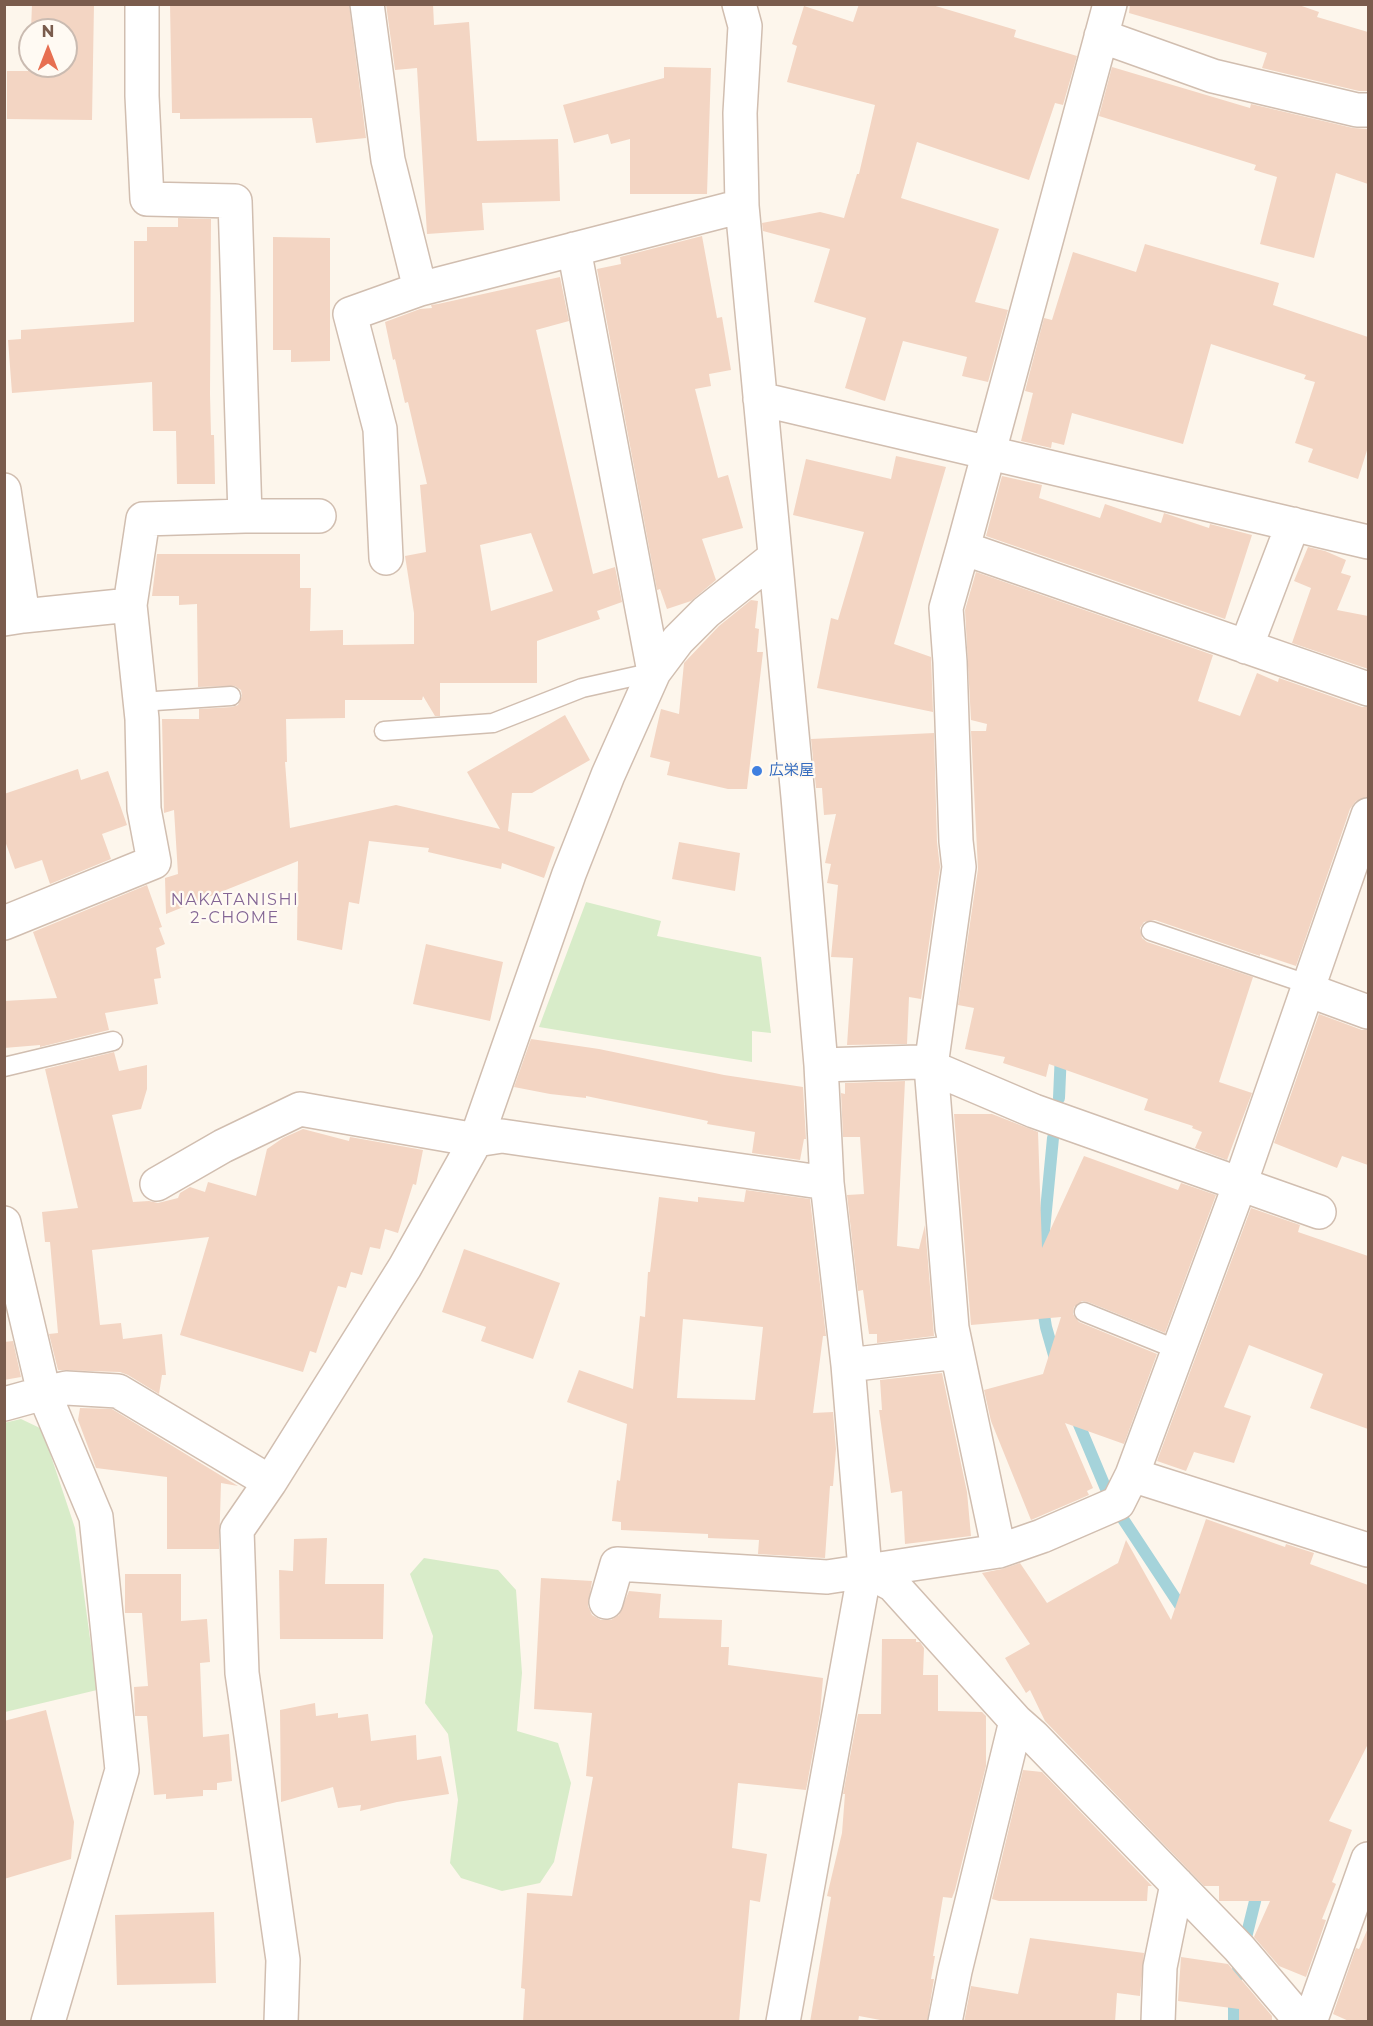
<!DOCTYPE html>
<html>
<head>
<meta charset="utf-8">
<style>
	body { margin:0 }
	#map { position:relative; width:1373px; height:2026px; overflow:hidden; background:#fdf6ec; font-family:Montserrat,sans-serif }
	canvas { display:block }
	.frame { position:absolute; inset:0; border:6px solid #7a5c4d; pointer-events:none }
	.north { position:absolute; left:18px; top:18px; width:60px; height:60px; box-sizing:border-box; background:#fffaf3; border:2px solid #cabbb1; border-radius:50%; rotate:0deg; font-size:16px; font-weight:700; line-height:24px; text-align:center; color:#7a5c4d }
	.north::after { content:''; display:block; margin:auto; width:21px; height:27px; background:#e76f51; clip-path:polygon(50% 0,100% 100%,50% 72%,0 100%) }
</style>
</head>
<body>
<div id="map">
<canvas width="1373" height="2026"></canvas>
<div class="frame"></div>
<div class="north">N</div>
</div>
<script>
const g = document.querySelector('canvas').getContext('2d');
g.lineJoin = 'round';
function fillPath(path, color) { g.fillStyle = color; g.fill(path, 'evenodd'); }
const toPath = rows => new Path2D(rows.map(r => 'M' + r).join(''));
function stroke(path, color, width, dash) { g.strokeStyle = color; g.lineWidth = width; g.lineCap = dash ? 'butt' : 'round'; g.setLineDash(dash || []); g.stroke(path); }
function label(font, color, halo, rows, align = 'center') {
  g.font = font + ' Montserrat,"Noto Sans JP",sans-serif'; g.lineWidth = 4.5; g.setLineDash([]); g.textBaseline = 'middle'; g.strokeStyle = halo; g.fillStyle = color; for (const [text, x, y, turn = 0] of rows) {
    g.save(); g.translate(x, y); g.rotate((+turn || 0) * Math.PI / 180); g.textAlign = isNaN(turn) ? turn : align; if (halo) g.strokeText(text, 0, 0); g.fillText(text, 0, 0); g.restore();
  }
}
fillPath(toPath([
	[586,902,661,921,657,936,761,957,771,1033,752,1031,752,1062,539,1027],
	[21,1419,42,1429,75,1528,97,1690,5,1712,4,1423],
	[424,1558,498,1570,516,1590,522,1673,517,1731,558,1743,571,1783,554,1862,540,1883,502,1891,461,1878,450,1863,458,1800,448,1734,425,1703,433,1636,410,1574]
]), '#d8ecc9');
stroke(toPath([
	[1059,1098,1061,1052],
	[1041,1262,1053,1138],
	[1042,1303,1046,1327,1056,1362],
	[1075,1415,1106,1489],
	[1123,1519,1185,1613],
	[1234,2022,1234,1986,1259,1885]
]), '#a5d3da', 12);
fillPath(toPath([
	[32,4,94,4,92,120,7,119,7,71,28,71,30,40,30,66,66,66,66,30,31,30],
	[170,4,349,4,366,138,316,143,312,118,180,119,180,113,172,113],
	[386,4,433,4,434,25,469,22,477,141,558,139,560,201,482,203,484,230,427,234,417,68,395,70],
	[859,4,929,4,1016,30,1014,37,1077,56,1063,105,1055,103,1029,180,917,142,901,198,999,229,975,302,1008,310,988,382,962,376,967,357,903,341,885,401,845,388,866,318,814,302,830,249,763,231,762,223,820,212,844,218,857,174,859,174,875,105,787,82,797,46,792,44,804,6,853,22],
	[1130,4,1296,4,1319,12,1317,17,1368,32,1368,91,1359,91,1262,68,1267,53,1129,13],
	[664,67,711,68,707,194,630,194,630,139,611,144,608,134,574,143,563,105,664,78],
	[1112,67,1250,108,1251,104,1353,128,1368,129,1368,184,1336,173,1314,258,1260,244,1277,177,1254,170,1256,165,1099,116],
	[178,218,211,219,210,394,211,435,214,435,215,484,177,484,176,431,153,431,152,382,12,393,8,340,21,339,21,330,134,322,134,241,147,241,147,227,178,227],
	[702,236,717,318,722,317,731,370,709,374,711,386,695,389,718,478,728,475,743,528,702,539,716,580,691,601,667,609,660,589,657,590,597,269,621,264,620,257],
	[273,237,330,238,330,361,291,362,291,350,273,350],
	[1145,244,1279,283,1273,305,1368,337,1368,447,1358,479,1308,462,1313,449,1295,443,1315,382,1304,379,1306,375,1211,344,1183,444,1072,413,1064,445,1052,442,1051,448,1021,441,1033,393,1025,391,1044,318,1052,320,1073,252,1136,272],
	[560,277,569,321,536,330,593,574,615,567,622,602,597,611,600,619,537,641,537,683,440,683,440,716,435,716,423,696,422,700,345,700,345,718,286,719,287,762,285,762,290,828,396,805,500,829,467,772,565,715,590,760,532,793,512,793,508,831,555,847,544,878,502,863,501,869,428,852,429,848,369,841,359,904,349,902,342,950,297,940,298,861,166,914,165,878,178,874,174,810,164,813,162,719,199,719,199,709,232,707,238,705,242,696,241,690,235,686,198,687,197,604,179,605,179,596,152,596,157,554,300,554,300,588,311,588,310,631,343,630,343,645,414,644,414,613,405,556,426,552,420,485,427,484,408,402,405,403,395,359,393,360,385,322,420,309,432,308,431,305,438,304],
	[531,533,553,591,491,611,480,545],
	[896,456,946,467,894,644,931,657,933,712,817,688,831,618,838,620,864,532,793,515,806,459,891,479],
	[1002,476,1042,485,1039,498,1100,518,1105,504,1161,523,1164,513,1209,528,1210,524,1252,535,1225,619,986,536],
	[1308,547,1325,551,1346,560,1341,573,1351,576,1337,610,1368,616,1368,669,1292,643,1311,588,1294,581],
	[976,572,1213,655,1198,701,1240,716,1257,673,1278,682,1279,678,1362,707,1368,707,1368,797,1356,801,1350,809,1296,966,1260,954,1260,956,1155,920,1144,922,1140,928,1142,938,1147,942,1253,977,1219,1082,1252,1093,1227,1160,1195,1148,1202,1132,1192,1128,1193,1126,1144,1110,1148,1099,1049,1064,1046,1077,1003,1063,1005,1057,965,1049,974,1008,958,1005,978,869,971,731,986,731,987,724,971,720,965,610],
	[751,600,758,601,755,628,759,629,757,652,763,652,747,789,728,789,667,775,670,762,650,757,661,709,679,714,684,663,719,626],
	[934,733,937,842,940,867,921,999,909,997,907,1044,847,1045,853,958,831,957,838,885,827,883,831,864,825,863,836,814,824,815,822,788,816,788,811,739],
	[78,769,81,780,108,771,127,825,102,834,111,859,50,884,42,860,15,869,4,838,4,794],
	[679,842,740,853,735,891,672,879],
	[147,885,162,927,159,928,165,944,156,948,161,978,154,979,158,1004,105,1013,109,1030,40,1047,40,1045,4,1048,4,1001,57,998,33,932],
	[426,944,503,962,490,1021,413,1004],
	[1319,1014,1362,1030,1368,1030,1368,1165,1342,1156,1337,1168,1274,1143],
	[531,1039,599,1049,724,1075,803,1087,806,1139,804,1139,800,1160,752,1153,755,1132,707,1124,708,1121,586,1096,586,1098,550,1094,514,1087],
	[114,1052,119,1071,147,1065,147,1089,141,1109,112,1115,133,1202,149,1201,158,1203,178,1198,180,1193,190,1187,205,1192,208,1182,256,1196,267,1149,283,1138,303,1129,349,1141,350,1137,423,1150,416,1185,413,1184,398,1233,385,1229,380,1249,370,1247,362,1275,351,1272,346,1288,338,1286,316,1353,310,1351,303,1372,180,1335,209,1237,92,1250,100,1325,121,1323,123,1339,162,1334,166,1375,162,1375,159,1394,128,1375,120,1372,58,1370,49,1334,58,1333,50,1242,45,1242,42,1212,78,1208,45,1069],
	[905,1081,897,1246,919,1249,925,1225,934,1336,877,1343,877,1334,869,1334,863,1290,858,1291,847,1195,864,1194,860,1137,843,1137,841,1093,845,1094,845,1083],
	[954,1114,992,1114,1038,1132,1042,1248,1084,1156,1178,1190,1181,1183,1216,1195,1165,1333,1088,1302,1082,1301,1074,1307,1073,1314,1079,1322,1157,1354,1124,1444,1065,1423,1093,1488,1087,1491,1089,1495,1031,1520,991,1421,984,1390,1043,1374,1061,1317,971,1325],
	[746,1190,810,1199,826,1336,823,1336,813,1413,833,1412,836,1449,833,1486,830,1486,825,1558,758,1554,759,1540,708,1538,708,1534,621,1530,621,1522,612,1521,617,1480,620,1481,627,1424,567,1402,579,1370,633,1389,640,1316,645,1317,648,1272,650,1272,659,1197,698,1202,698,1197,744,1202],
	[683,1319,763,1327,755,1400,677,1398],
	[1251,1208,1300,1225,1298,1232,1368,1256,1368,1429,1310,1408,1323,1374,1249,1345,1224,1407,1251,1416,1234,1463,1194,1452,1186,1471,1157,1461],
	[464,1249,560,1283,533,1359,481,1341,486,1327,442,1312],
	[13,1341,21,1377,4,1380,4,1342],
	[942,1373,967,1492,971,1536,905,1544,902,1491,891,1493,879,1410,882,1410,880,1380],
	[80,1408,112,1409,238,1486,221,1483,219,1549,167,1549,167,1477,96,1468,78,1420],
	[1206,1519,1285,1547,1286,1544,1314,1553,1310,1564,1368,1585,1368,1744,1329,1821,1352,1830,1332,1882,1336,1884,1322,1919,1326,1920,1306,1977,1279,1966,1254,1937,1270,1901,1219,1901,1219,1886,1204,1886,1045,1721,1030,1690,1026,1693,1005,1658,1030,1644,982,1573,1002,1569,1020,1563,1047,1603,1118,1563,1126,1540,1171,1620],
	[327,1538,325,1584,384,1584,383,1639,280,1639,279,1570,293,1571,294,1539],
	[125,1574,181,1574,181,1621,207,1619,210,1662,200,1663,203,1737,229,1734,232,1781,217,1783,217,1790,203,1790,203,1796,166,1799,166,1794,154,1795,147,1716,135,1716,134,1687,148,1686,142,1613,125,1613],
	[541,1578,592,1581,588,1606,592,1615,601,1620,611,1620,619,1615,629,1591,661,1594,659,1618,722,1620,721,1647,729,1647,728,1665,823,1678,820,1714,806,1790,738,1783,732,1848,767,1854,760,1902,750,1900,739,2022,523,2022,525,1989,521,1988,527,1893,572,1896,593,1777,586,1776,592,1713,534,1709],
	[882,1639,916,1639,916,1642,920,1642,924,1648,923,1675,938,1675,938,1711,982,1712,986,1716,986,1766,955,1890,952,1898,943,1897,933,1956,935,1956,931,1979,934,1979,927,2022,891,2022,859,2016,858,2022,810,2022,831,1897,827,1896,842,1833,845,1794,843,1794,858,1714,881,1714],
	[315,1703,316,1716,338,1713,338,1718,368,1714,371,1741,416,1735,417,1760,441,1756,449,1794,397,1802,360,1811,361,1805,338,1808,333,1787,281,1802,280,1710],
	[46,1710,74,1822,71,1859,4,1879,4,1721],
	[1023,1770,1042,1772,1152,1886,1148,1886,1147,1901,999,1901,992,1899],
	[214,1912,216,1983,117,1985,115,1915],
	[1368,1928,1368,2022,1351,2022,1333,2014,1356,1948,1359,1949],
	[1030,1938,1144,1953,1140,1996,1117,1993,1115,2022,964,2022,971,1986,1018,1994],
	[1181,1957,1228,1964,1272,2016,1272,2022,1239,2022,1239,2009,1178,2001]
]), '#f3d5c3');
const lane = toPath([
	[140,702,231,696],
	[384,731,493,723,582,688,654,672],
	[1151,931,1310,985],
	[4,1067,113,1041],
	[1084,1312,1178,1350]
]);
const street = toPath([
	[367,4,388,160,420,289,742,206],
	[739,4,745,26,740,113,742,206,798,797,821,1065,827,1183,848,1365,865,1570,783,2022],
	[1110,4,963,548,1368,689],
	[1101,36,1213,76,1357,110,1368,110],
	[574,249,654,672],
	[760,399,1368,542],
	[4,490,23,616,4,619],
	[245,516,319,516],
	[963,548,946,608,950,662,956,841,959,867,931,1066,952,1328,999,1551],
	[386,558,380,429,350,314,420,289],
	[130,605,143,519,245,516,235,201,147,199,142,96,142,4],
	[1246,647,1293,524],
	[4,923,154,862,144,809,142,719,130,605,23,616],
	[1308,990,1368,1012],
	[821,1065,919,1062,1034,1111,1319,1212],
	[157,1184,223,1146,300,1109,476,1140,502,1136,827,1183],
	[4,1223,44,1393,4,1404],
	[848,1365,957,1352],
	[1132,1475,1368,1550],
	[865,1570,893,1585,1016,1721,1033,1736,1239,1948,1302,2022],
	[606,1602,617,1564,827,1577,999,1551,1042,1536,1118,1503,1132,1475,1240,1184,1368,815],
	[48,2022,122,1770,96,1517,44,1393,66,1388,118,1391,270,1482],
	[281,2022,283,1960,242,1673,237,1530,270,1482,405,1267,476,1140,569,874,608,775,654,672,678,640,706,612,775,557],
	[945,2022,955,1971,1016,1721],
	[1158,2022,1160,1967,1177,1884],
	[1310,2022,1368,1859]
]);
stroke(lane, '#d1beb0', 21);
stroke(street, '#d1beb0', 36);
stroke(lane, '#fff', 18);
stroke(street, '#fff', 33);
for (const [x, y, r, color] of [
	[757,771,6,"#3f7fe0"]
]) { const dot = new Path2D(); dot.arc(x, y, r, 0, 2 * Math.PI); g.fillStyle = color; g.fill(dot); stroke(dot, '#fffaf3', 2); }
label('15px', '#366cbe', '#fffaf3', [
	["広栄屋",769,771]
], 'left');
g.letterSpacing = '1.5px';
label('16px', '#846695', '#fffaf3', [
	["NAKATANISHI",235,900],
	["2-CHOME",235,918]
]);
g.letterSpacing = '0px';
</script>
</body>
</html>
